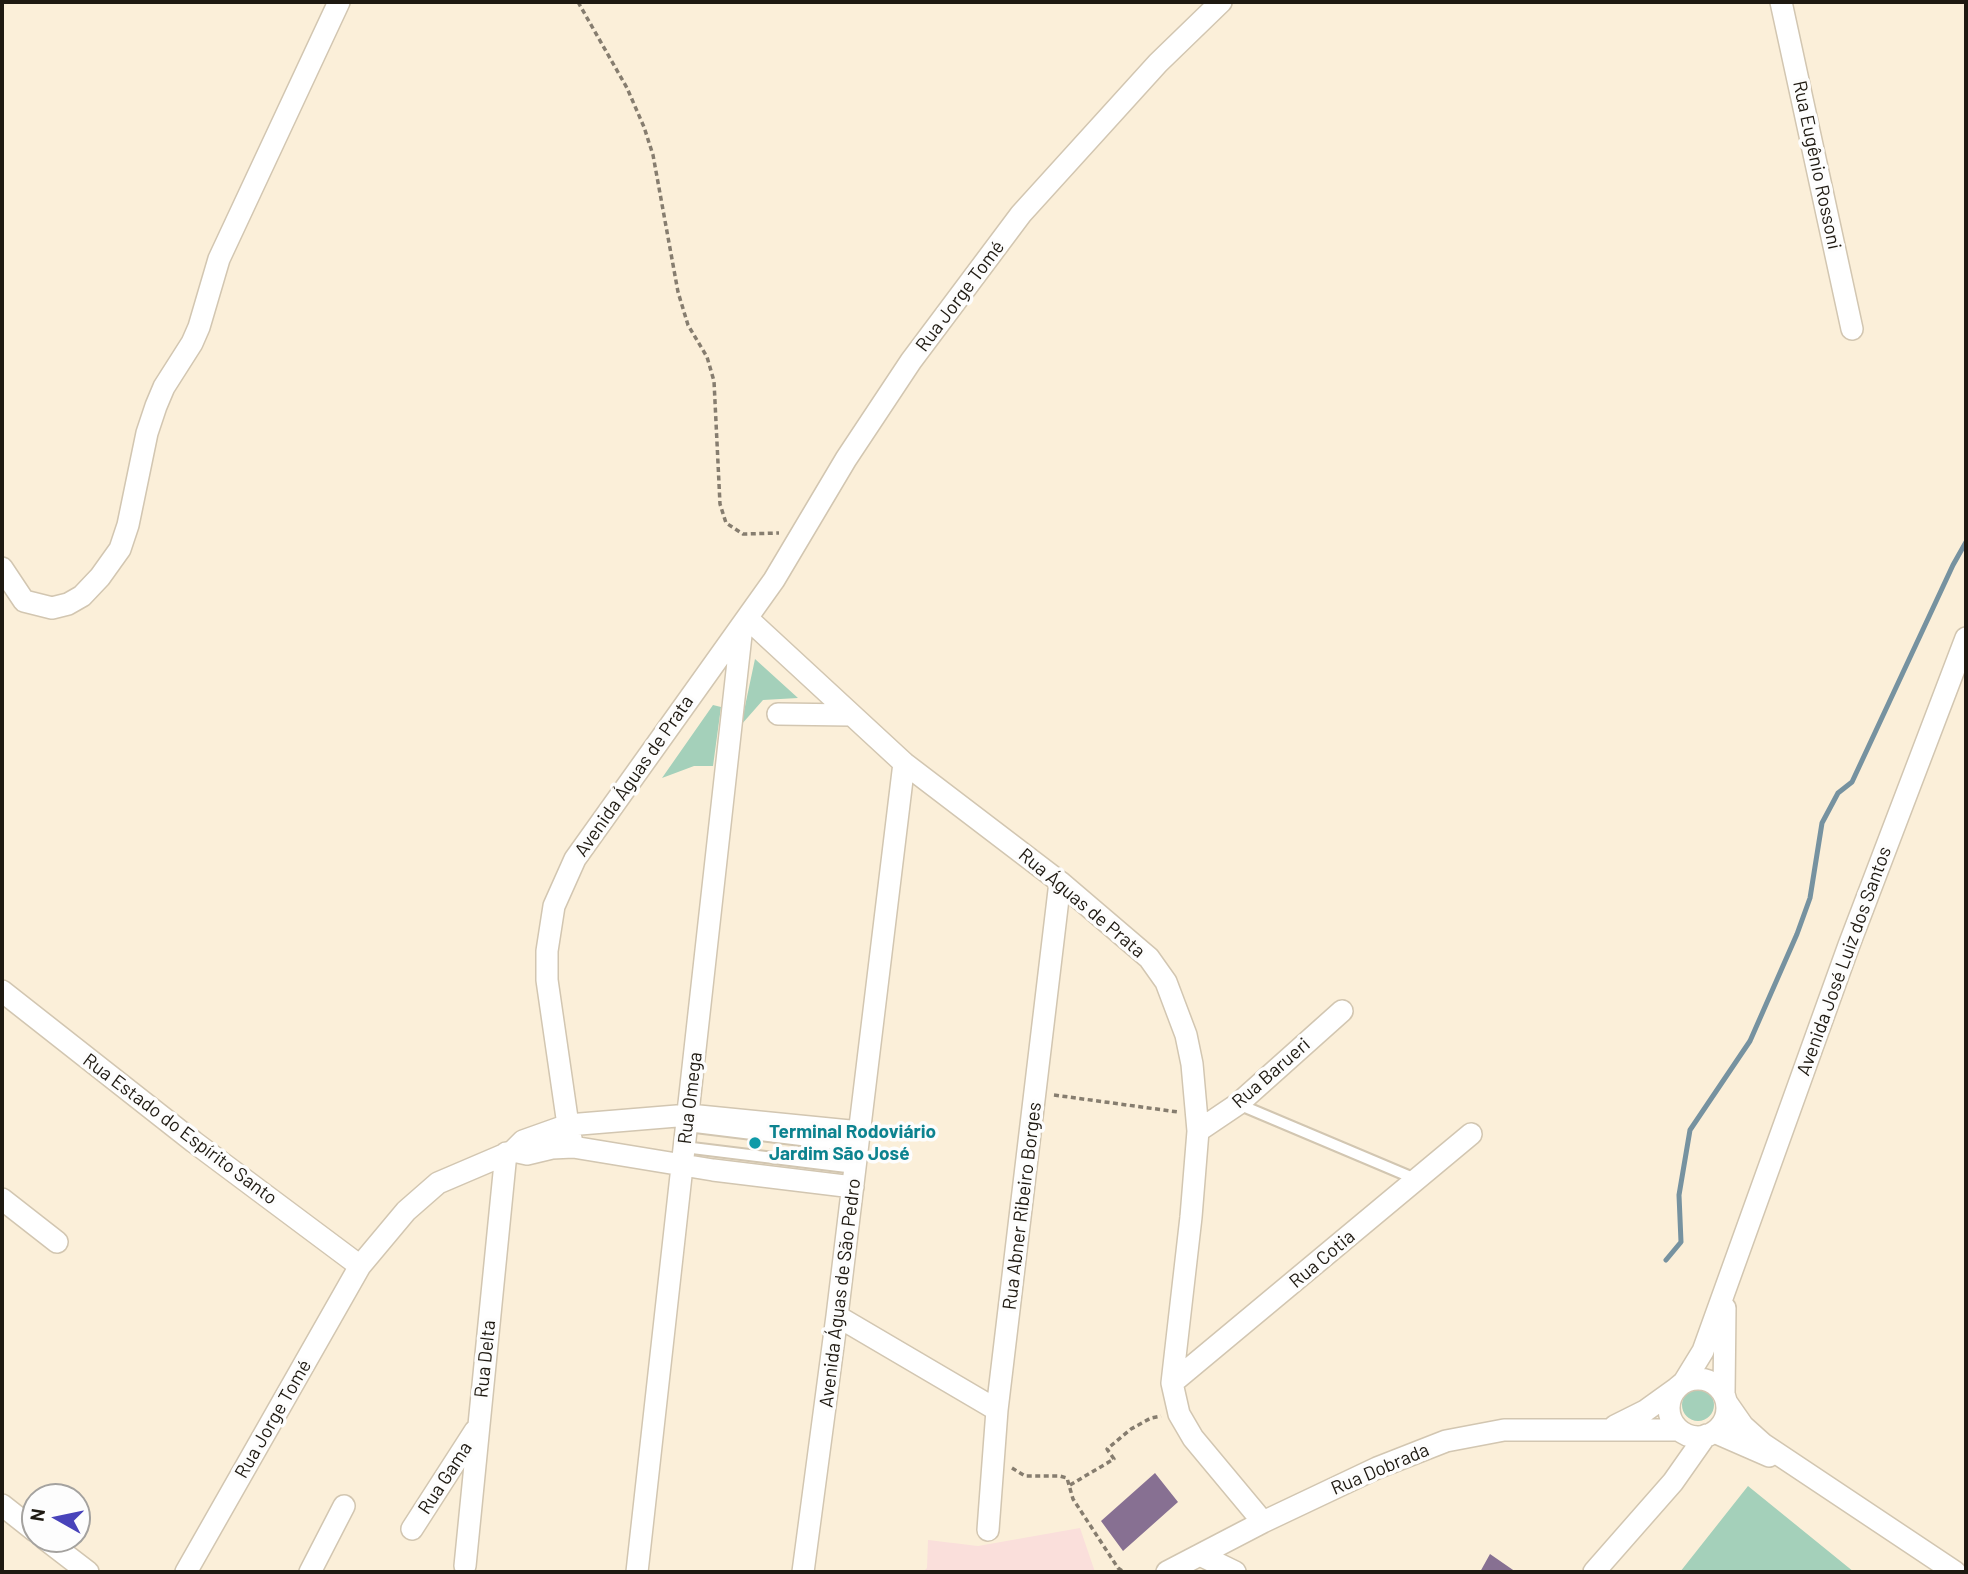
<!DOCTYPE html>
<html>
<head>
<meta charset="utf-8">
<style>
	body { margin:0 }
	#map { position:relative; width:1968px; height:1574px; overflow:hidden; background:#fbefd9; font-family:Barlow,sans-serif }
	canvas { display:block }
	.frame { position:absolute; inset:0; border:4px solid #1e1911; pointer-events:none }
	.north { position:absolute; left:21px; top:1483px; width:70px; height:70px; box-sizing:border-box; background:#fdfdfd; border:2px solid #a4a29f; border-radius:50%; rotate:279deg; font-size:19px; font-weight:700; line-height:28px; text-align:center; color:#1e1911 }
	.north::after { content:''; display:block; margin:auto; width:24px; height:32px; background:#4843ba; clip-path:polygon(50% 0,100% 100%,50% 72%,0 100%) }
</style>
</head>
<body>
<div id="map">
<canvas width="1968" height="1574"></canvas>
<div class="frame"></div>
<div class="north">N</div>
</div>
<script>
const g = document.querySelector('canvas').getContext('2d');
g.lineJoin = 'round';
function fillPath(path, color) { g.fillStyle = color; g.fill(path, 'evenodd'); }
const toPath = rows => new Path2D(rows.map(r => 'M' + r).join(''));
function stroke(path, color, width, dash) { g.strokeStyle = color; g.lineWidth = width; g.lineCap = dash ? 'butt' : 'round'; g.setLineDash(dash || []); g.stroke(path); }
function label(font, color, halo, rows, align = 'center') {
  g.font = font + ' Barlow,sans-serif'; g.lineWidth = 7; g.setLineDash([]); g.textBaseline = 'middle'; g.strokeStyle = halo; g.fillStyle = color; for (const [text, x, y, turn = 0] of rows) {
    g.save(); g.translate(x, y); g.rotate((+turn || 0) * Math.PI / 180); g.textAlign = isNaN(turn) ? turn : align; if (halo) g.strokeText(text, 0, 0); g.fillText(text, 0, 0); g.restore();
  }
}
fillPath(toPath([
	[1080,1528,1095,1572,923,1572,927,1568,928,1540,978,1546]
]), '#fadfdb');
fillPath(toPath([
	[755,659,798,698,763,700,741,725],
	[713,705,721,707,713,766,694,766,662,778],
	'1682 1405a16 16 0 1 1 32 0a16 16 0 1 1-32 0Z',
	[1748,1486,1854,1572,1680,1572]
]), '#a4d0ba');
stroke(toPath([
	[1666,1260,1681,1242,1679,1195,1690,1130,1750,1041,1797,934,1810,898,1822,823,1838,793,1852,782,1953,565,1966,542]
]), '#7692a0', 5);
fillPath(toPath([
	[1155,1473,1178,1502,1123,1551,1101,1521],
	[1490,1554,1516,1572,1480,1572]
]), '#877092');
const lane = toPath([
	[1238,1104,1418,1180],
	[687,1126,858,1147],
	[684,1147,855,1168]
]);
const street = toPath([
	[1781,2,1852,329],
	[2,568,24,601,52,608,68,604,82,596,100,577,120,549,128,525,147,433,156,406,164,387,192,343,199,327,219,259,339,2],
	[747,618,904,763,1060,882,1149,958,1166,982,1186,1035,1192,1064,1198,1131,1191,1217,1172,1383,1179,1414,1193,1438,1263,1522],
	[778,714,850,715],
	[2,991,194,1142,360,1266],
	[1198,1131,1238,1104,1342,1011],
	[573,1147,568,1125,547,980,547,951,554,906,575,859,774,580,846,459,911,361,1021,214,1158,63,1221,2],
	[513,1151,527,1154,552,1148,573,1147,713,1170,853,1187],
	[2,1199,57,1242],
	[837,1316,997,1410],
	'1669 1408a29 29 0 1 1 58 0a29 29 0 1 1-58 0Z',
	[1684,1382,1703,1351,1849,945,1966,638],
	[1172,1383,1471,1134],
	[1724,1394,1725,1308],
	[1727,1403,1743,1426,1763,1444,1955,1572],
	[1615,1426,1645,1411,1677,1388],
	[1714,1432,1769,1456],
	[2,1505,35,1531],
	[412,1529,475,1431],
	[988,1530,997,1410,1060,882],
	[45,1539,88,1572],
	[1200,1555,1235,1572],
	[465,1566,506,1153],
	[186,1572,360,1266,406,1211,438,1183,513,1151,523,1141,568,1125,689,1115,860,1132],
	[310,1572,344,1506],
	[637,1572,742,626],
	[803,1572,837,1316,904,763],
	[1167,1572,1263,1522,1377,1468,1446,1441,1504,1430,1679,1430],
	[1594,1572,1673,1482,1706,1435]
]);
stroke(lane, '#d2c6b1', 14);
stroke(street, '#d2c6b1', 24);
stroke(toPath([
	[578,2,627,88,644,127,653,155,678,292,688,325,707,357,714,381,720,504,726,523,743,534,779,533],
	[1054,1095,1178,1112],
	[1012,1468,1025,1476,1060,1476,1067,1478,1073,1499,1118,1568,1124,1572],
	[1070,1485,1114,1459,1107,1449,1131,1429,1151,1418,1161,1416]
]), '#867d6f', 3.5, [5, 3.5]);
stroke(lane, '#fff', 10);
stroke(street, '#fff', 21);
for (const [x, y, r, color] of [
	[755,1143,7,"#0f9aa8"]
]) { const dot = new Path2D(); dot.arc(x, y, r, 0, 2 * Math.PI); g.fillStyle = color; g.fill(dot); stroke(dot, '#fdfdfd', 2.5); }
label('19px', '#1e1911', '#fdfdfd', [
	["Rua Eugênio Rossoni",1817,165,78],
	["Rua Jorge Tomé",960,296,-53],
	["Avenida Águas de Prata",634,776,-55],
	["Rua Águas de Prata",1082,903,40],
	["Avenida José Luiz dos Santos",1844,961,-70],
	["Rua Barueri",1271,1073,-41],
	["Rua Omega",690,1098,-83],
	["Rua Estado do Espírito Santo",180,1129,37],
	["Rua Abner Ribeiro Borges",1022,1206,-83],
	["Rua Cotia",1322,1259,-40],
	["Avenida Águas de São Pedro",840,1293,-83],
	["Rua Delta",485,1359,-84],
	["Rua Jorge Tomé",273,1419,-60],
	["Rua Dobrada",1380,1469,-23],
	["Rua Gama",445,1478,-57]
]);
label('bold 19px', '#0d838f', '#fdfdfd', [
	["Terminal Rodoviário",769,1132],
	["Jardim São José",769,1154]
], 'left');
</script>
</body>
</html>
